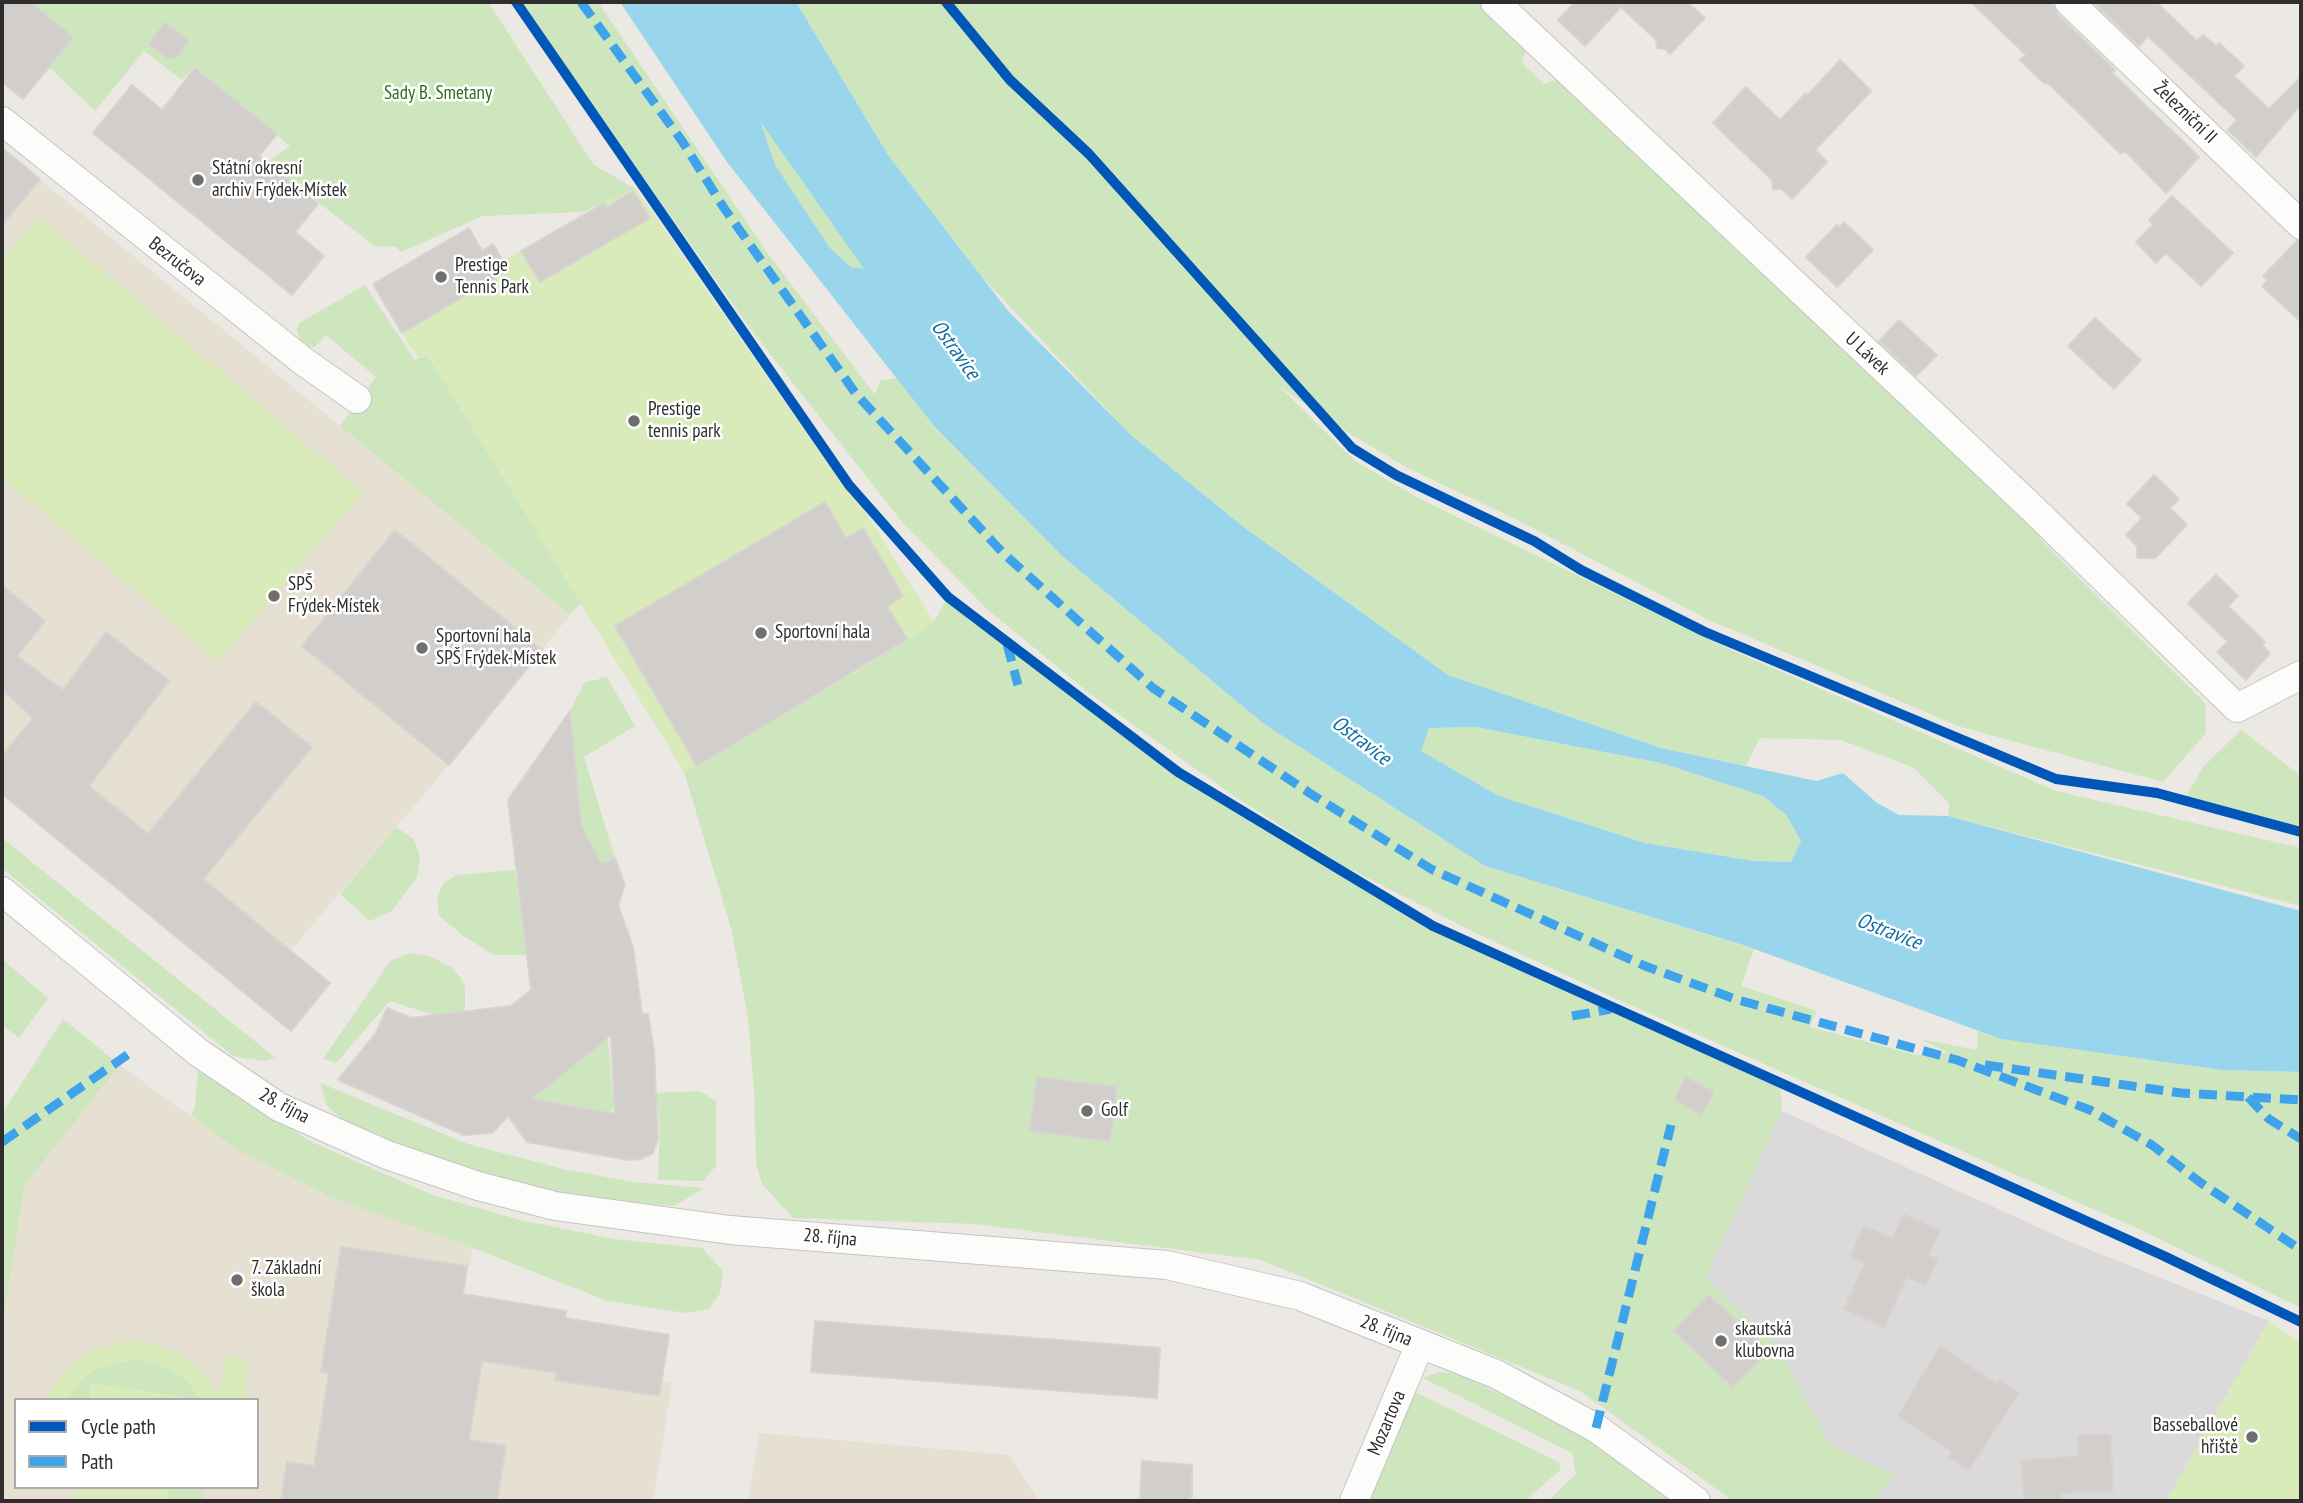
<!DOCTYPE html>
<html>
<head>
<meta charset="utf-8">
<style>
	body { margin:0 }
	#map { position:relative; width:2303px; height:1503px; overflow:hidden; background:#ece8e4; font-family:"PT Sans Narrow",sans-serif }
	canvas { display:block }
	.frame { position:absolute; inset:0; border:4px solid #2e2e2e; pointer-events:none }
	.legend { position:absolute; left:14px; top:1398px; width:245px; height:91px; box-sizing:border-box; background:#fff; border:2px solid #ababab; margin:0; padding:9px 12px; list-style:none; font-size:21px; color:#2e2e2e }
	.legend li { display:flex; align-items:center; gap:14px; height:35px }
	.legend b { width:35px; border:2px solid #ababab }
</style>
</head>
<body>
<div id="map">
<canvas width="2303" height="1503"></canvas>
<div class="frame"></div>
<ul class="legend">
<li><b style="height:9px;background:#0057b8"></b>Cycle path</li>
<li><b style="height:9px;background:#3ea3eb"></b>Path</li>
</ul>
</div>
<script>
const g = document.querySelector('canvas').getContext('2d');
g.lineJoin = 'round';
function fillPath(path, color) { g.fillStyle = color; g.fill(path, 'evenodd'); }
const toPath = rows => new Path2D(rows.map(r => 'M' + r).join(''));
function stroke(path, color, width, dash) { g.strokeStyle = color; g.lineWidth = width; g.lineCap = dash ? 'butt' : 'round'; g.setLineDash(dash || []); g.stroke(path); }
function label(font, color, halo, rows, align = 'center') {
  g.font = font + ' "PT Sans Narrow",sans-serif'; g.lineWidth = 5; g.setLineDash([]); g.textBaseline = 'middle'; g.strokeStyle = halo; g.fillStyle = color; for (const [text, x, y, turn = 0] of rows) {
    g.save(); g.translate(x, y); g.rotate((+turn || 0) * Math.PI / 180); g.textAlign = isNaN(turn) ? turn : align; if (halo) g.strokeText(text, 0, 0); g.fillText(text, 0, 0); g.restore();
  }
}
fillPath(toPath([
	[1782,1111,2075,1244,2269,1321,2166,1501,1873,1501,1829,1443,1779,1348,1706,1277]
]), '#dcd9db');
fillPath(toPath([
	[2,148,570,615,449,765,291,950,330,983,291,1031,2,794],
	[120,1065,234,1148,332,1198,473,1248,463,1294,566,1311,566,1318,669,1335,662,1381,672,1383,653,1501,2,1501,2,1328,25,1185],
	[16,1400,257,1400,257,1487,16,1487],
	[759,1433,1010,1455,1039,1501,748,1501]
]), '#e6e0d3');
fillPath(toPath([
	[5,2,488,2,594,165,636,189,583,212,483,216,401,252,396,247,375,246,276,170,263,165,290,146,195,66,182,80,144,51,95,111,50,68,23,99,2,82,2,6],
	[520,2,598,2,766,251,875,395,880,381,897,378,934,426,1062,556,1264,724,1485,866,1754,949,1741,986,1817,1011,1810,1027,1917,1055,1948,1053,1920,1039,1977,1050,1978,1031,2001,1039,2222,1070,2301,1072,2301,1308,2141,1230,1619,1000,1476,933,1344,866,1231,794,1093,696,988,610,902,522,746,323],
	[796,2,1487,2,1528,40,1522,63,1544,84,1556,80,1571,81,2039,523,2040,539,2205,703,2206,733,2163,782,1961,727,1709,620,1513,518,1408,468,1350,434,1279,386,1355,461,1420,499,1729,649,2056,791,2301,848,2301,906,1948,816,1949,803,1914,768,1841,740,1760,738,1746,766,1661,748,1448,675,1241,525,1131,435,984,279,888,155],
	[723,32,735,32,752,55,788,146,864,209,874,233,875,262,869,269,851,267,830,248,774,165,751,94,723,65,719,46],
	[365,285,415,360,427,354,581,603,570,615,340,426,376,377,326,335,315,347,310,347,300,341,297,329,299,323],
	[948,597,1178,772,1433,926,1780,1081,1782,1111,1706,1277,1779,1348,1829,1443,1894,1475,1874,1501,1733,1501,1580,1391,1261,1260,975,1224,793,1218,762,1184,756,1163,754,1089,748,1018,731,928,684,772,861,669,933,623],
	[607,677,635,726,584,757,615,858,601,864,581,825,570,711,584,683],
	[1476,727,1661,763,1763,796,1787,816,1801,841,1792,862,1754,861,1645,843,1499,796,1421,751,1429,728],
	[2241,730,2301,776,2301,828,2186,796,2203,767],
	[396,827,414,839,420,857,417,877,392,911,370,921,340,894],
	[2,838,276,1058,263,1061,233,1056,2,868],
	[515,870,526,955,494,955,465,937,439,916,437,898,443,884,456,875],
	[411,953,431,957,451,967,459,976,465,986,465,1012,434,1015,390,1001,336,1063,323,1059,391,960],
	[2,959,48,998,19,1038,2,1025],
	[606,1017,614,1108,609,1113,533,1098,591,1051],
	[63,1019,120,1065,25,1185,2,1328,2,1114],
	[198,1071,312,1142,430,1194,520,1220,614,1239,702,1248,723,1271,720,1293,709,1309,685,1313,608,1301,473,1248,332,1198,234,1148,191,1116,195,1106],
	[320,1083,468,1144,567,1170,634,1182,704,1188,674,1206,583,1197,511,1184,425,1155,343,1120,327,1106],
	[700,1091,716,1101,716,1166,703,1181,658,1180,660,1128,656,1093],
	[136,1359,171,1369,186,1380,201,1400,183,1400,92,1383,89,1400,66,1400,84,1377,100,1367],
	[1438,1372,1460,1374,1578,1433,1679,1501,1548,1501,1576,1474,1572,1453,1423,1378],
	[1411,1390,1559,1462,1561,1469,1525,1501,1366,1501],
	[169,1487,204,1487,202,1501,167,1501]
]), '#cee6be');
fillPath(toPath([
	[636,189,842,484,863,508,934,622,861,669,684,772,428,355,420,359,409,345,373,284,469,228,482,251,503,261,604,203],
	[39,217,363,492,218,661,2,478,2,261],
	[2269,1321,2301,1343,2301,1501,2166,1501],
	[137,1341,159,1345,180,1354,198,1367,219,1397,226,1355,249,1359,243,1400,201,1400,186,1380,171,1369,136,1359,100,1367,84,1377,66,1400,46,1400,58,1380,73,1363,92,1351,114,1343],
	[92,1383,183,1397,183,1400,89,1400],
	[75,1487,169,1487,167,1501,73,1501]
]), '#d9eabb');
fillPath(toPath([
	[620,2,796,2,888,155,1009,312,1131,435,1241,525,1448,675,1661,748,1816,781,1843,773,1877,803,1899,815,1948,816,2301,911,2301,1072,2222,1070,2001,1039,1746,946,1485,866,1264,724,1062,556,934,426,727,162],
	[723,32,735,32,752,55,788,146,864,209,874,233,875,262,869,269,851,267,830,248,775,165,751,94,723,65,719,46],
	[1476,727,1661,763,1763,796,1787,816,1801,841,1791,862,1754,861,1645,843,1499,796,1421,751,1429,728]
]), '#99d6ec');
stroke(toPath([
	[708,2,915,296]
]), '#99d6ec', 52);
const building = toPath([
	[2,2,30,2,73,37,23,99,2,82,2,2],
	[1575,2,1687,2,1705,18,1670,54,1665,49,1657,48,1656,40,1621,7,1585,46,1558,20,1575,2],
	[1971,2,2053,2,2057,14,2115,70,2112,73,2199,157,2166,193,2125,151,2121,154,2047,82,2045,84,2020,60,2026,55,1971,2],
	[2093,2,2156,2,2197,41,2203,35,2216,46,2219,43,2244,66,2234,76,2269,109,2301,77,2301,104,2256,157,2228,130,2237,120,2148,36,2139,46,2093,2],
	[165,22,189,41,176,58,167,58,149,44,165,22],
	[1840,60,1871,91,1815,150,1827,162,1792,199,1782,189,1773,189,1772,180,1713,123,1746,87,1780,120,1806,93,1808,95,1840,60],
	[195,68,277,134,259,156,318,204,295,232,324,256,292,295,93,133,132,85,162,110,195,68],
	[2,148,40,179,2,225,2,148],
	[633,191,650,218,540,282,521,251,604,203,607,207,633,191],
	[2172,196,2233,253,2201,286,2166,253,2156,263,2136,242,2153,225,2149,220,2172,196],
	[1844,222,1873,250,1837,287,1806,257,1837,225,1840,227,1844,222],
	[469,228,482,251,493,244,508,270,402,333,373,284,469,228],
	[2297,241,2301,241,2301,322,2262,286,2268,280,2263,276,2297,241],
	[2095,318,2141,360,2114,389,2068,346,2095,318],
	[1899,320,1937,355,1916,376,1879,341,1899,320],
	[2154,475,2179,499,2170,508,2187,525,2155,558,2137,558,2137,546,2126,535,2142,518,2127,504,2154,475],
	[825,502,846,538,863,528,903,596,887,606,907,639,697,766,615,626,825,502],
	[395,530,542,650,449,765,302,646,395,530],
	[2216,575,2238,596,2228,606,2265,642,2262,645,2270,653,2246,680,2217,652,2228,642,2188,603,2216,575],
	[2,585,45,621,17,656,63,690,106,632,169,681,89,786,148,834,256,702,312,747,203,879,330,983,291,1031,2,794,2,756,33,718,2,689,2,585],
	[570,711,581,825,601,864,615,858,625,885,618,905,633,947,642,1014,648,1014,654,1051,658,1140,652,1154,640,1159,629,1160,527,1142,508,1116,492,1133,464,1135,338,1080,376,1033,387,1008,411,1018,511,1006,531,990,508,800,570,711],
	[611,1035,615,1114,532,1099,611,1035],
	[1037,1077,1117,1087,1110,1141,1030,1131,1037,1077],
	[1686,1077,1714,1092,1701,1115,1674,1099,1686,1077],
	[1904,1214,1940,1231,1929,1255,1938,1259,1926,1286,1907,1277,1884,1327,1844,1309,1865,1263,1850,1256,1864,1226,1892,1238,1904,1214],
	[341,1247,467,1266,463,1294,566,1311,565,1318,669,1335,659,1396,555,1380,557,1373,482,1361,469,1440,506,1446,497,1501,281,1501,287,1462,314,1466,329,1373,321,1372,341,1247],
	[1709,1295,1768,1351,1733,1387,1674,1331,1709,1295],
	[815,1321,1160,1348,1157,1398,811,1372,815,1321],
	[1940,1346,1996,1384,1999,1380,2019,1393,1969,1470,1948,1457,1952,1452,1898,1416,1940,1346],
	[2111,1434,2113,1491,2062,1493,2063,1501,2024,1501,2021,1460,2078,1456,2078,1435,2111,1434],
	[1142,1461,1192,1465,1192,1497,1189,1497,1188,1501,1140,1501,1142,1461]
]);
fillPath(building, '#d1cecb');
stroke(building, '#d7d4d0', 2);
const minor = toPath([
	[1495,2,2031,507,2237,708,2301,675],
	[2069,2,2301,225],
	[2,121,303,361,357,399],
	[2,891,199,1053,279,1107,387,1155,478,1186,555,1206,730,1230,1167,1265,1300,1296,1496,1374,1596,1428,1696,1501],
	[1354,1501,1420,1344]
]);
stroke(minor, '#c5c4c5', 30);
stroke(minor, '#fcfcfb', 28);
stroke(toPath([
	[581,2,682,141,724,208,856,394,1003,553,1153,688,1311,794,1431,869,1645,966,1738,1000,1957,1060,2090,1110,2152,1145,2201,1183,2301,1250],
	[1007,644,1018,685],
	[1572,1016,1611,1009],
	[1985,1065,2181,1093,2301,1100],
	[2248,1097,2269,1119,2301,1139],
	[2,1142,130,1053],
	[1596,1428,1671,1125]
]), '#3ea3eb', 9, [18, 9]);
stroke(toPath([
	[516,2,849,485,948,597,1178,772,1433,926,2164,1256,2301,1322],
	[946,2,1010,80,1089,154,1352,448,1396,475,1534,541,1581,570,1705,632,2056,779,2157,793,2301,832]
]), '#0057b8', 10);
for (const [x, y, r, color] of [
	[198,180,7,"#706f6e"],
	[441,277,7,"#706f6e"],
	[634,421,7,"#706f6e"],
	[274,596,7,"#706f6e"],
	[761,633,7,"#706f6e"],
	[422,648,7,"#706f6e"],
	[1087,1111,7,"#706f6e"],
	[237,1280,7,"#706f6e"],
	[1721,1341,7,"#706f6e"],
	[2252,1437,7,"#706f6e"]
]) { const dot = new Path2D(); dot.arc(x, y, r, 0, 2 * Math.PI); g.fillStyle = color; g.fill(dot); stroke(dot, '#fff', 2.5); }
label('19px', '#2c6e1b', '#fff', [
	["Sady B. Smetany",438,94]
]);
label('19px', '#2e2e2e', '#fff', [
	["Železniční II",2185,113,44],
	["Bezručova",177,262,38],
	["U Lávek",1867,354,43],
	["28. října",284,1106,28],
	["28. října",830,1238,5],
	["28. října",1386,1331,22],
	["Mozartova",1387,1423,-67]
]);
label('19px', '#2e2e2e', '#fff', [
	["Státní okresní",212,169],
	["archiv Frýdek-Místek",212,191],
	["Prestige",455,266],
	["Tennis Park",455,288],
	["Prestige",648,410],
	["tennis park",648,432],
	["SPŠ",288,585],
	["Frýdek-Místek",288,607],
	["Sportovní hala",775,633],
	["Sportovní hala",436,637],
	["SPŠ Frýdek-Místek",436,659],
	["Golf",1101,1111],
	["7. Základní",251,1269],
	["škola",251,1291],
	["skautská",1735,1330],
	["klubovna",1735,1352],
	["Basseballové",2238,1426,"right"],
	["hřiště",2238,1448,"right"]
], 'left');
label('italic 21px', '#0d6fa3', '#fff', [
	["Ostravice",955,350,54],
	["Ostravice",1361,741,37],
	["Ostravice",1889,932,21]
]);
</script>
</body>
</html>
